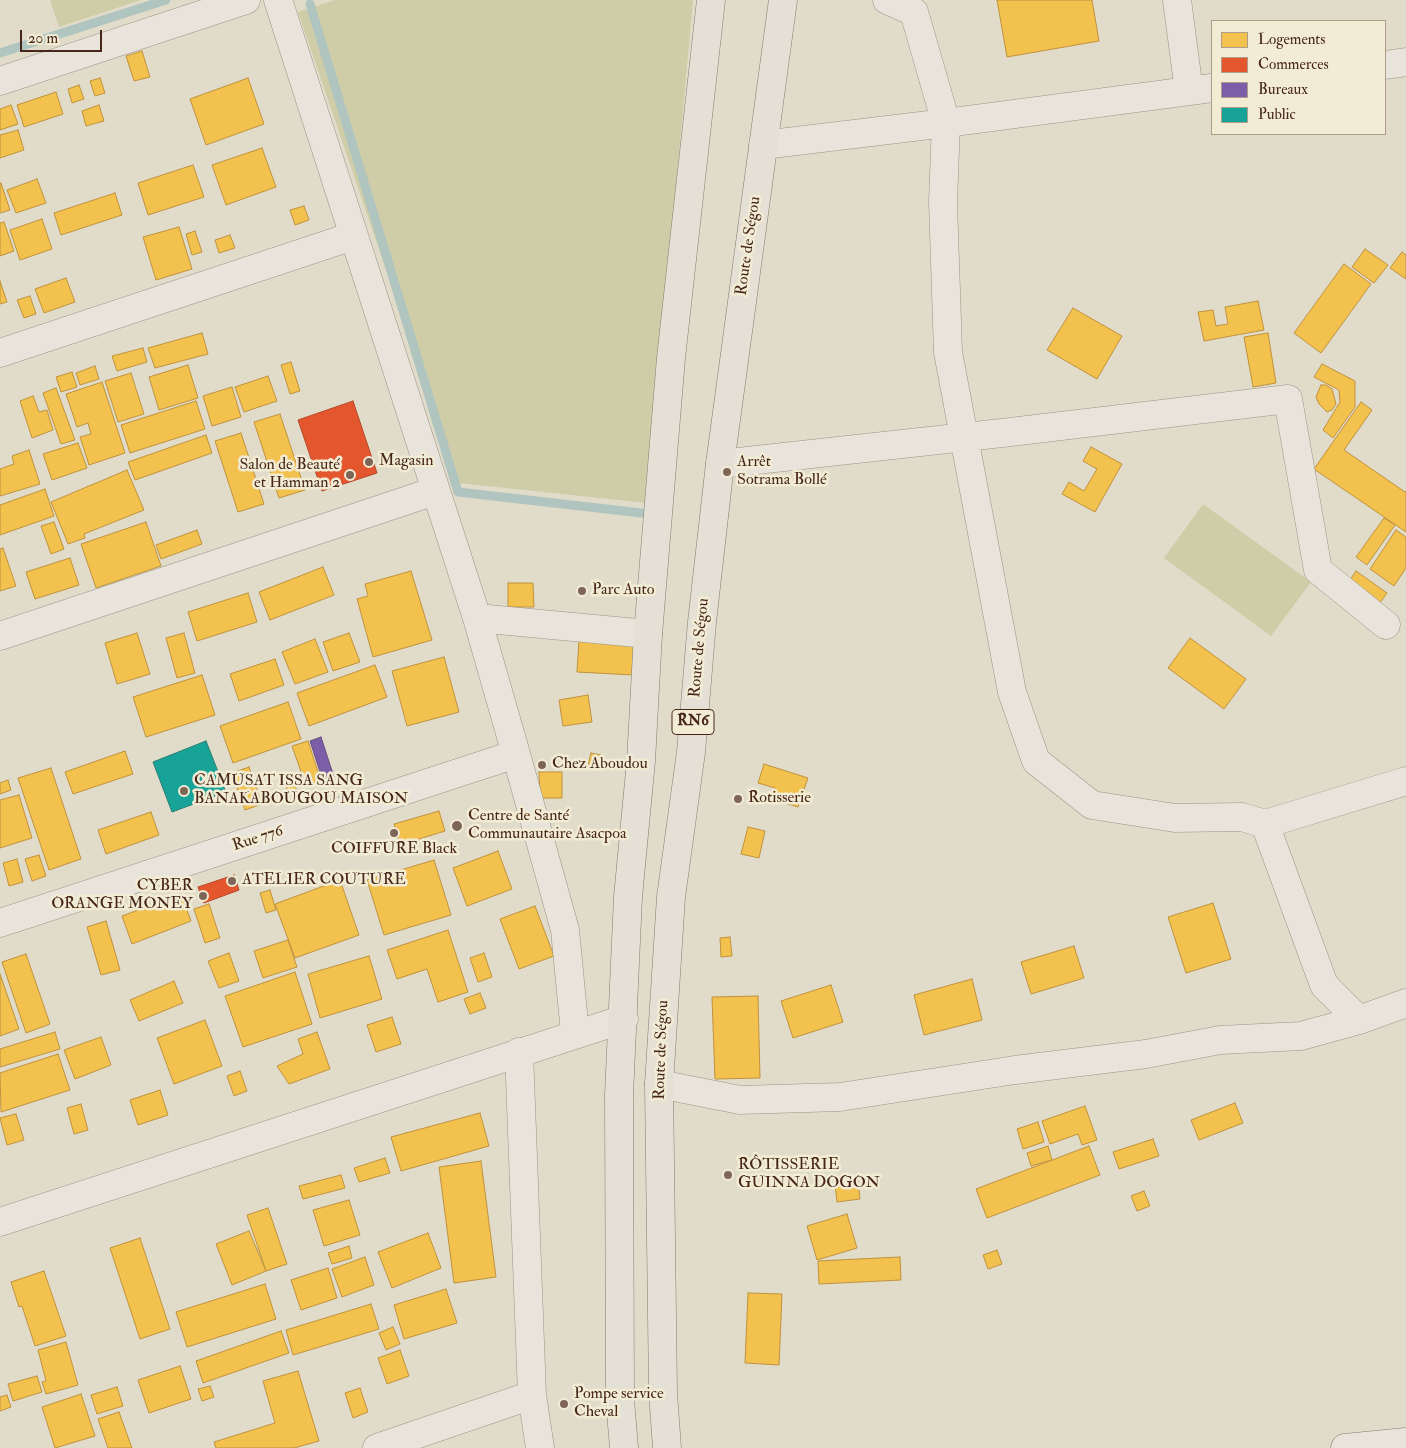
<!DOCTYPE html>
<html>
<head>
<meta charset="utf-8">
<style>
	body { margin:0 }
	#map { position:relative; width:1406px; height:1448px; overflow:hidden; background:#e1dbc9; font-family:"IM FELL Double Pica",serif }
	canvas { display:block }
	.legend { position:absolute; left:1211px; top:20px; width:175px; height:115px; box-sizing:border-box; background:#f2ecd5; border:1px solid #ae9d8a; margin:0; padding:6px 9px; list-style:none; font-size:15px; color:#472619 }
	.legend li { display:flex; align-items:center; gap:10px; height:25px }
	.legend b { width:25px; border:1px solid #ae9d8a }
	.scale { position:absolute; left:20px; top:30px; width:82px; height:22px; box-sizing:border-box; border:2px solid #472619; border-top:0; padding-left:6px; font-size:15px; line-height:18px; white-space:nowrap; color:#472619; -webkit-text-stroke:4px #f2ecd5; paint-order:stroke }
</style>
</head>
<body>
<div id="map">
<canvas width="1406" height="1448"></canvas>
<ul class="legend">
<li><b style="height:14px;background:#f2c14e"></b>Logements</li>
<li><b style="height:14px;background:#e4572e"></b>Commerces</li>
<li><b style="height:14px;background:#7b5ea7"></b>Bureaux</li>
<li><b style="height:14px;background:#17a398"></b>Public</li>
</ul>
<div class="scale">20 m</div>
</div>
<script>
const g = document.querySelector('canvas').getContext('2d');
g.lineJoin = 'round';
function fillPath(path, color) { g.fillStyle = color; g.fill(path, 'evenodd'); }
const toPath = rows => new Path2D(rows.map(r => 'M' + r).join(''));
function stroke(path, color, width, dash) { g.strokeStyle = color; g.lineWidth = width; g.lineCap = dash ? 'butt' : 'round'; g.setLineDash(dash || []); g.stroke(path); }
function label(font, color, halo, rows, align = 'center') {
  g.font = font + ' "IM FELL Double Pica",serif'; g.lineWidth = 5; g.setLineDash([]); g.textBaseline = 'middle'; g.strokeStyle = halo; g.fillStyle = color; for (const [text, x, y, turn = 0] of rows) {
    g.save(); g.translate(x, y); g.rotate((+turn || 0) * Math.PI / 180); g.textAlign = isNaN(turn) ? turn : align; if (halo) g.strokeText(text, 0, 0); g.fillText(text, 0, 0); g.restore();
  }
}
fillPath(toPath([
	[50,0,141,0,59,27],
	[335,0,693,0,647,503,459,483,298,12],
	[1203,504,1311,582,1271,636,1164,558]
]), '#cfcda7');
const homes = toPath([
	[997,0,1092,0,1099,41,1007,57,997,0],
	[142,51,150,77,134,81,126,56,142,51],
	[100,78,105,93,95,96,90,81,100,78],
	[248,78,264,124,206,145,190,99,248,78],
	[79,85,84,99,72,103,68,89,79,85],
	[56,92,63,114,24,127,17,105,56,92],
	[11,105,18,124,0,130,0,109,11,105],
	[99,105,104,121,86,126,82,111,99,105],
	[18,130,24,150,0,158,0,135,18,130],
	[262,148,276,187,226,205,212,165,262,148],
	[193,165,204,197,148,215,138,183,193,165],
	[37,179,46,203,16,213,7,190,37,179],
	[0,183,1,183,10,210,0,213,0,183],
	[115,193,122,215,61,235,54,213,115,193],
	[304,206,309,220,295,225,290,210,304,206],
	[42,219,52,249,20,260,10,230,42,219],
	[4,222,14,251,0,256,0,223,4,222],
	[179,227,192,269,156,280,143,237,179,227],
	[195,231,202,252,192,255,186,234,195,231],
	[230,235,235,248,219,253,215,240,230,235],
	[1365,249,1388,265,1374,283,1352,267,1365,249],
	[1402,252,1406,255,1406,279,1390,268,1402,252],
	[1344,264,1371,284,1321,353,1294,333,1344,264],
	[66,278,75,302,44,313,35,289,66,278],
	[0,281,7,302,0,304,0,281],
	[30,296,36,314,24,318,17,300,30,296],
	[1258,301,1264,330,1204,341,1198,312,1213,310,1216,326,1228,324,1225,307,1258,301],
	[1073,308,1122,336,1097,379,1047,350,1073,308],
	[202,333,208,354,155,368,148,348,202,333],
	[1268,333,1276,383,1253,387,1244,337,1268,333],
	[143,348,147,362,117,371,112,356,143,348],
	[291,362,300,391,290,394,281,365,291,362],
	[1322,364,1355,381,1355,407,1333,438,1323,430,1340,402,1339,390,1314,377,1322,364],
	[188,365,198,398,159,410,149,377,188,365],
	[95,366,99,379,80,385,76,373,95,366],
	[72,372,77,387,61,392,56,377,72,372],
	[131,373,144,414,118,422,105,381,131,373],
	[268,376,277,401,244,412,235,387,268,376],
	[102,382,125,453,89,465,80,437,91,434,88,423,77,427,66,394,102,382],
	[1321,385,1326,385,1332,389,1336,404,1332,410,1327,412,1319,404,1316,397,1321,385],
	[232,387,241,417,212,426,203,396,232,387],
	[56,388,75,440,61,444,43,393,56,388],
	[33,396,39,412,47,410,53,430,32,438,20,401,33,396],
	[196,401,205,429,130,453,121,425,196,401],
	[1361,402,1372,410,1344,450,1405,492,1406,491,1406,532,1314,469,1361,402],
	[280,414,305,490,279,498,254,422,280,414],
	[241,433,264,504,238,512,215,441,241,433],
	[206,435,212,453,135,480,128,462,206,435],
	[78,443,87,468,52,480,43,454,78,443],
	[1091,447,1122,464,1095,512,1062,494,1069,482,1084,491,1097,469,1083,461,1091,447],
	[29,450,40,484,0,496,0,469,14,464,12,456,29,450],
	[127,470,144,510,84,534,85,538,68,544,51,502,127,470],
	[45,489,54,516,0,535,0,505,45,489],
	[1384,518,1395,525,1367,565,1356,557,1384,518],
	[54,522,64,549,51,554,41,526,54,522],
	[146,522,161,566,96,588,81,544,146,522],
	[197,530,202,544,161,559,156,545,197,530],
	[1396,530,1406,537,1406,568,1394,586,1370,569,1396,530],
	[3,548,16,586,0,591,0,549,3,548],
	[70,558,79,585,35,599,26,572,70,558],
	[323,567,334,595,270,620,259,592,323,567],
	[411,571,432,640,373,657,357,599,368,596,365,584,411,571],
	[1356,571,1387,593,1377,607,1346,586,1356,571],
	[508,583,533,583,534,607,508,607,508,583],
	[248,593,257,622,197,641,188,612,248,593],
	[137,633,150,674,117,684,105,643,137,633],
	[184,633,195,673,177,678,166,638,184,633],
	[349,633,360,662,333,671,323,642,349,633],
	[1190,638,1246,679,1224,709,1168,668,1190,638],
	[315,639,328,672,295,684,282,652,315,639],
	[579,640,636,643,634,675,577,672,579,640],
	[444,657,459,712,407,726,392,671,444,657],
	[275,659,284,685,239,701,230,674,275,659],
	[375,665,387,697,309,726,297,693,375,665],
	[202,675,215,715,146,737,133,697,202,675],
	[588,695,592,722,563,726,559,700,588,695],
	[288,702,301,739,233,763,220,726,288,702],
	[308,741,321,781,306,786,292,746,308,741],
	[125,751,133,774,73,794,65,772,125,751],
	[591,753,601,755,599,768,588,766,591,753],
	[764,764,808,778,798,807,772,799,775,788,758,783,764,764],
	[249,767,262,804,245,810,232,773,249,767],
	[51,768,81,859,49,870,18,778,51,768],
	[539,772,562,772,562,798,540,798,539,772],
	[8,780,11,790,0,794,0,783,8,780],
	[293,780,297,791,289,794,285,783,293,780],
	[19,795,32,838,0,848,0,800,19,795],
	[439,811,445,831,400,845,394,824,439,811],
	[151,812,159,835,106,854,98,830,151,812],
	[748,827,765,831,759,858,741,854,748,827],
	[498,851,512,889,467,906,453,868,498,851],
	[39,855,46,876,32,881,25,859,39,855],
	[17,859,23,882,9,886,3,863,17,859],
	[434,860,451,915,384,935,367,880,434,860],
	[340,880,359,935,295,958,275,904,340,880],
	[270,890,276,910,266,913,260,893,270,890],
	[181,894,191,921,132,944,122,916,181,894],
	[1213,903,1231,959,1186,973,1168,917,1213,903],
	[209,904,220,938,205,943,194,909,209,904],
	[535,906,554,956,519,969,500,919,535,906],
	[106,921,120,970,101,975,87,927,106,921],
	[448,930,468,992,438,1002,427,969,397,979,387,950,448,930],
	[730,937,732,956,721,957,720,938,730,937],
	[288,940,297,967,263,978,254,951,288,940],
	[1074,946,1084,978,1031,994,1021,962,1074,946],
	[229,953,239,981,219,988,208,961,229,953],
	[484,953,492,977,478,982,470,958,484,953],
	[26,954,50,1024,26,1033,2,962,26,954],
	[369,956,382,999,320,1018,308,974,369,956],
	[295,972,312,1024,243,1047,225,996,295,972],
	[0,974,19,1029,0,1036,0,974],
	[972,979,982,1020,924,1035,914,995,972,979],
	[174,981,183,1003,139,1021,130,1000,174,981],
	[831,985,843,1022,793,1038,781,1001,831,985],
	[480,993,486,1008,470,1014,464,999,480,993],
	[758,996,760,1078,715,1079,712,997,758,996],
	[392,1017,401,1044,376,1052,367,1025,392,1017],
	[205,1020,222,1066,174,1084,157,1038,205,1020],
	[55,1032,60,1049,0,1067,0,1049,55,1032],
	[317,1032,330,1069,289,1084,277,1066,303,1054,298,1039,317,1032],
	[101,1037,111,1065,75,1079,64,1050,101,1037],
	[58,1054,70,1090,1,1112,0,1073,58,1054],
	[240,1071,247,1091,234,1096,227,1076,240,1071],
	[160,1090,168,1115,138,1125,130,1100,160,1090],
	[1235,1103,1243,1123,1199,1140,1191,1120,1235,1103],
	[81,1104,88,1130,74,1134,67,1108,81,1104],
	[1085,1106,1097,1140,1082,1145,1078,1134,1050,1144,1042,1121,1085,1106],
	[480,1113,489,1146,401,1171,391,1137,480,1113],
	[16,1114,24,1140,7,1145,0,1118,16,1114],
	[1038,1122,1044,1142,1023,1149,1017,1129,1038,1122],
	[1153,1139,1159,1156,1119,1169,1113,1152,1153,1139],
	[1048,1146,1052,1160,1031,1166,1027,1153,1048,1146],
	[1089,1146,1100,1175,987,1218,976,1189,1089,1146],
	[385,1158,390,1173,359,1182,354,1168,385,1158],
	[481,1161,496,1277,454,1283,439,1167,481,1161],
	[341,1175,345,1188,303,1199,299,1186,341,1175],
	[858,1181,860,1199,837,1202,835,1184,858,1181],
	[1144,1191,1150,1206,1137,1211,1131,1196,1144,1191],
	[349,1200,360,1235,324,1246,313,1210,349,1200],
	[268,1208,287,1264,266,1271,247,1215,268,1208],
	[847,1214,857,1248,817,1260,807,1226,847,1214],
	[249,1231,266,1271,232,1285,216,1244,249,1231],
	[428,1233,441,1268,392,1288,378,1252,428,1233],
	[140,1238,170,1329,140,1339,110,1248,140,1238],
	[349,1246,352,1258,332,1264,328,1253,349,1246],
	[997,1250,1002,1264,988,1269,983,1255,997,1250],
	[365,1257,374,1285,342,1297,332,1269,365,1257],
	[900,1257,901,1280,819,1284,818,1261,900,1257],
	[328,1268,337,1298,301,1310,291,1280,328,1268],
	[44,1271,66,1336,35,1346,22,1306,19,1307,11,1282,44,1271],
	[265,1284,276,1319,187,1347,176,1312,265,1284],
	[446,1289,457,1323,404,1339,394,1305,446,1289],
	[748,1293,782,1294,779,1365,745,1363,748,1293],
	[371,1304,379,1329,293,1355,286,1330,371,1304],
	[393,1327,400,1344,386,1350,379,1333,393,1327],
	[281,1331,289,1353,203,1383,196,1361,281,1331],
	[66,1342,78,1385,46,1394,42,1382,46,1381,38,1350,66,1342],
	[400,1350,409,1376,387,1384,378,1358,400,1350],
	[180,1366,191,1399,149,1413,138,1380,180,1366],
	[298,1371,319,1441,294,1448,216,1448,214,1442,275,1423,263,1381,298,1371],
	[37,1376,42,1392,13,1401,8,1384,37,1376],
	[210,1386,214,1397,202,1401,198,1389,210,1386],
	[117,1387,123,1406,97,1414,91,1395,117,1387],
	[360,1388,368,1412,353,1418,345,1393,360,1388],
	[81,1394,95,1436,55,1448,42,1407,81,1394],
	[7,1395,11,1407,0,1411,0,1397,7,1395],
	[119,1412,132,1448,108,1448,98,1419,119,1412]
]);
fillPath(homes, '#f2c14e');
stroke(homes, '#bf923e', 1);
const shops = toPath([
	[353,401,377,473,322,491,298,420,353,401],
	[234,875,239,890,204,903,198,887,234,875]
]);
fillPath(shops, '#e4572e');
stroke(shops, '#b54828', 1);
const offices = toPath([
	[321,737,334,777,323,781,310,741,321,737]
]);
fillPath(offices, '#7b5ea7');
stroke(offices, '#6b4d7c', 1);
const public = toPath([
	[206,741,226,792,172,812,153,762,206,741]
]);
fillPath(public, '#17a398');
stroke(public, '#257e72', 1);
stroke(toPath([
	[310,4,458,492,650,514],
	[0,53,166,0]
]), '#b0c5bf', 9);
const street = toPath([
	[278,0,477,618,516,754,565,930,575,1033],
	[887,0,914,12,946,123,1212,88],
	[1177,0,1189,91],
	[1385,65,1406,62],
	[0,81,246,0],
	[763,145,946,123,943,202,948,352,1012,692,1036,761,1092,805,1175,818,1242,817,1265,824,1324,985,1359,1020],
	[0,353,353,236],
	[720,464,1002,433,1288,399,1318,570,1386,625],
	[477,618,648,634],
	[0,636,435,491],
	[1265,824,1406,781],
	[0,923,516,754],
	[519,1052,532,1395,540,1448],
	[659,1084,740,1100,840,1097,1015,1070,1146,1054,1220,1040,1301,1036,1359,1020,1406,1003],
	[0,1222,624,1019],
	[377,1448,532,1395]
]);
const secondary = toPath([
	[1345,1448,1406,1442]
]);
const highway = toPath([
	[624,1448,620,1400,619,1095,628,897,641,761,648,634,671,358,711,0],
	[667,1448,663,1393,659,1084,671,897,691,752,702,622,720,464,783,0]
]);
stroke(street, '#9b9387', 29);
stroke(secondary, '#847b70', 29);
stroke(highway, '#847b70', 29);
stroke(street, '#e8e4db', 28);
stroke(secondary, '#e8e4db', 28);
stroke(highway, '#e4e0d5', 28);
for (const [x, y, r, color] of [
	[369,462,5,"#7d6557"],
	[727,472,5,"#7d6557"],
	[350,475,5,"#7d6557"],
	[582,591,5,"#7d6557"],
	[542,765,5,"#7d6557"],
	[184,791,5,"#7d6557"],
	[738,799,5,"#7d6557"],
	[457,826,6,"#7d6557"],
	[394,833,5,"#7d6557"],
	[232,881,5,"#7d6557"],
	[203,896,5,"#7d6557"],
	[728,1175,5,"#7d6557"],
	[564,1404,5,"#7d6557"]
]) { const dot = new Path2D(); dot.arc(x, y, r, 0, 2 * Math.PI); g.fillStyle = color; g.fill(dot); stroke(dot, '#f2ecd5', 2); }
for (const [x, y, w] of [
	[693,722,42]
]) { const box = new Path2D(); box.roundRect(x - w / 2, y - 12.5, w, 25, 4); g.fillStyle = '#f2ecd5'; g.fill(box); stroke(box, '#472619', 1); }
label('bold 15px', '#472619', null, [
	["RN6",693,722]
]);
label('16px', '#472619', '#f2ecd5', [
	["Route de Ségou",749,246,-82],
	["Route de Ségou",700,648,-85],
	["Rue 776",258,839,-18],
	["Route de Ségou",662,1050,-88]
]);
label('16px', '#472619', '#f2ecd5', [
	["Magasin",379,462],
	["Arrêt",737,463],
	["Sotrama Bollé",737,481],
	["Salon de Beauté",340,466,"right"],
	["et Hamman 2",340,484,"right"],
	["Parc Auto",592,591],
	["Chez Aboudou",552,765],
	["CAMUSAT ISSA SANG",194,782],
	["BANAKABOUGOU MAISON",194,800],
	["Rotisserie",748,799],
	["Centre de Santé",468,817],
	["Communautaire Asacpoa",468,835],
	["COIFFURE Black",394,850,"center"],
	["ATELIER COUTURE",242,881],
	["CYBER",193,887,"right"],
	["ORANGE MONEY",193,905,"right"],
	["RÔTISSERIE",738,1166],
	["GUINNA DOGON",738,1184],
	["Pompe service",574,1395],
	["Cheval",574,1413]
], 'left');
</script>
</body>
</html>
